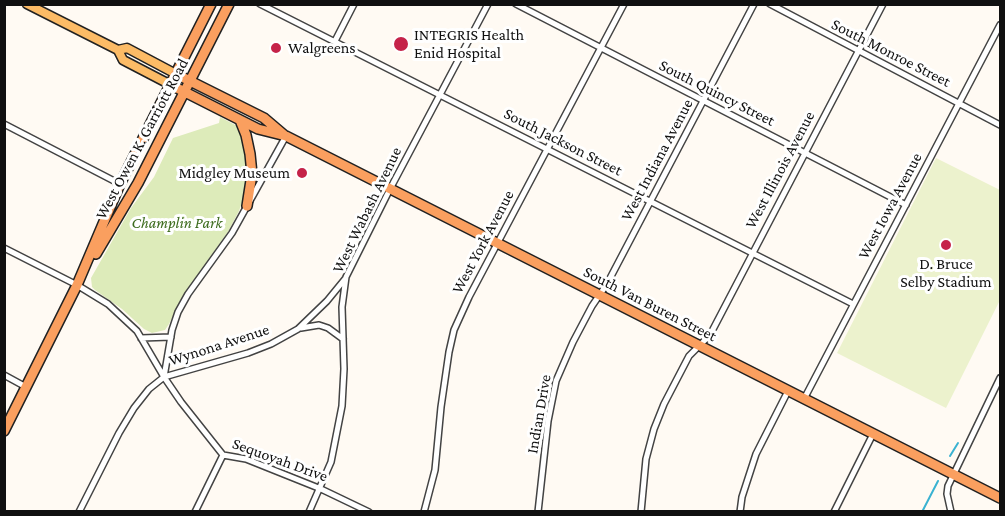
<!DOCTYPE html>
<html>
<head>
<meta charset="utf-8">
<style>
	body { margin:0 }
	#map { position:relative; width:1005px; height:516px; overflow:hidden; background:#fffaf3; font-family:"Crimson Pro",serif }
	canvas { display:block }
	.frame { position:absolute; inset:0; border:6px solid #101010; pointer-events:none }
</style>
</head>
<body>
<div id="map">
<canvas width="1005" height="516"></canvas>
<div class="frame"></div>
</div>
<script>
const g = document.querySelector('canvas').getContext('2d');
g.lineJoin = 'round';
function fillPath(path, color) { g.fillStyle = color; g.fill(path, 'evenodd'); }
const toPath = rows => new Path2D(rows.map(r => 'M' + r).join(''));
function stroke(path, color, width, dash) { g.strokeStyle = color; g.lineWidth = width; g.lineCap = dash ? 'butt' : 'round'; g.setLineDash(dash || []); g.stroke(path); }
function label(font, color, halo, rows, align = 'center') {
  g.font = font + ' "Crimson Pro",serif'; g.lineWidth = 6; g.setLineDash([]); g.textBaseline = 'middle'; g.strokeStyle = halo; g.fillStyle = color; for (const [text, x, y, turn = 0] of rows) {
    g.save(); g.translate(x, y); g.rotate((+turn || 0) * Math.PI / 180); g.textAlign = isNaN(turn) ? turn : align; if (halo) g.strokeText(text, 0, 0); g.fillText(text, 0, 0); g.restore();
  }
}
fillPath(toPath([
	[220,117,239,127,244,141,247,159,245,193,239,211,228,232,184,294,169,324,165,330,152,333,144,329,122,309,95,290,92,287,91,278,131,208,154,177,173,138,219,123]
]), '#ddebba');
fillPath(toPath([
	[936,158,1000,190,1000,300,946,408,837,353]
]), '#ecf2cd');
stroke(toPath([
	[950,456,958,443],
	[922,512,938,481]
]), '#3ab2d1', 2);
const minor = toPath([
	[260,4,853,304],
	[516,4,906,205],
	[770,4,1000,125],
	[335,41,354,4],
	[4,124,120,184],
	[286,136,232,233,188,294,178,312,172,330,164,377,181,402,223,455,246,459,321,489,369,512],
	[4,248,77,285,108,304,137,331,164,377],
	[301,328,319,325,328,328,343,339],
	[141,338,171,337],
	[4,375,26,387],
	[804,399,1000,25],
	[79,512,119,433,134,408,149,389,164,377,248,353,271,344,298,329,327,301,345,279],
	[195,512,223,455],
	[309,512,331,462,342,406,344,369,342,307,346,277,390,189,488,4],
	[424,512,435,470,441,407,449,352,454,330,469,297,624,4],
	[538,512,548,421,556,381,573,342,592,306,607,284,754,4],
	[641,512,646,459,654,429,664,404,689,356,710,335,883,4],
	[740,512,742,497,756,454,788,391],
	[834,512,873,434],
	[951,512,947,494,948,486,1000,378]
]);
const primary = toPath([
	[27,4,118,50,123,60,171,85],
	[118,50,127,48,176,74]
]);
const trunk = toPath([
	[176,74,264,118,284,135],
	[171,85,258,129,286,136,1000,498],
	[240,120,246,135,250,154,252,174,247,206],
	[96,254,138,183,229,4],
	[4,431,77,285,120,184,211,4]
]);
stroke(minor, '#434343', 8);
stroke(primary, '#212121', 11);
stroke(trunk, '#212121', 12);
stroke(minor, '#fff', 5);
stroke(primary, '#fcbb66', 8);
stroke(trunk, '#fa9f5f', 9);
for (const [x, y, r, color] of [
	[401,44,8,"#c52349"],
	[276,48,6,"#c52349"],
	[302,173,6,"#c52349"],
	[946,245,6,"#c52349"]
]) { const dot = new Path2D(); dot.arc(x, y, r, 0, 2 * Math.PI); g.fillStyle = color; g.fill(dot); stroke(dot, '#fff', 2); }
label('16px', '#101010', '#fff', [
	["INTEGRIS Health",414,35],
	["Enid Hospital",414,53],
	["Walgreens",288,48],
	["Midgley Museum",290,173,"right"],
	["D. Bruce",946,264,"center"],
	["Selby Stadium",946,282,"center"]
], 'left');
label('16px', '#101010', '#fff', [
	["South Monroe Street",891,53,27],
	["South Quincy Street",717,93,27],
	["West Owen K. Garriott Road",142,139,-62],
	["South Jackson Street",563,142,27],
	["West Indiana Avenue",657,160,-62],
	["West Illinois Avenue",780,170,-62],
	["West Iowa Avenue",890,206,-62],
	["West Wabash Avenue",367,210,-64],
	["West York Avenue",483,242,-62],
	["South Van Buren Street",650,304,27],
	["Wynona Avenue",219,345,-18],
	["Indian Drive",539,414,-80],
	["Sequoyah Drive",280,460,20]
]);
label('italic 16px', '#3c6b1d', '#fff', [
	["Champlin Park",177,223]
]);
</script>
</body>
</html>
